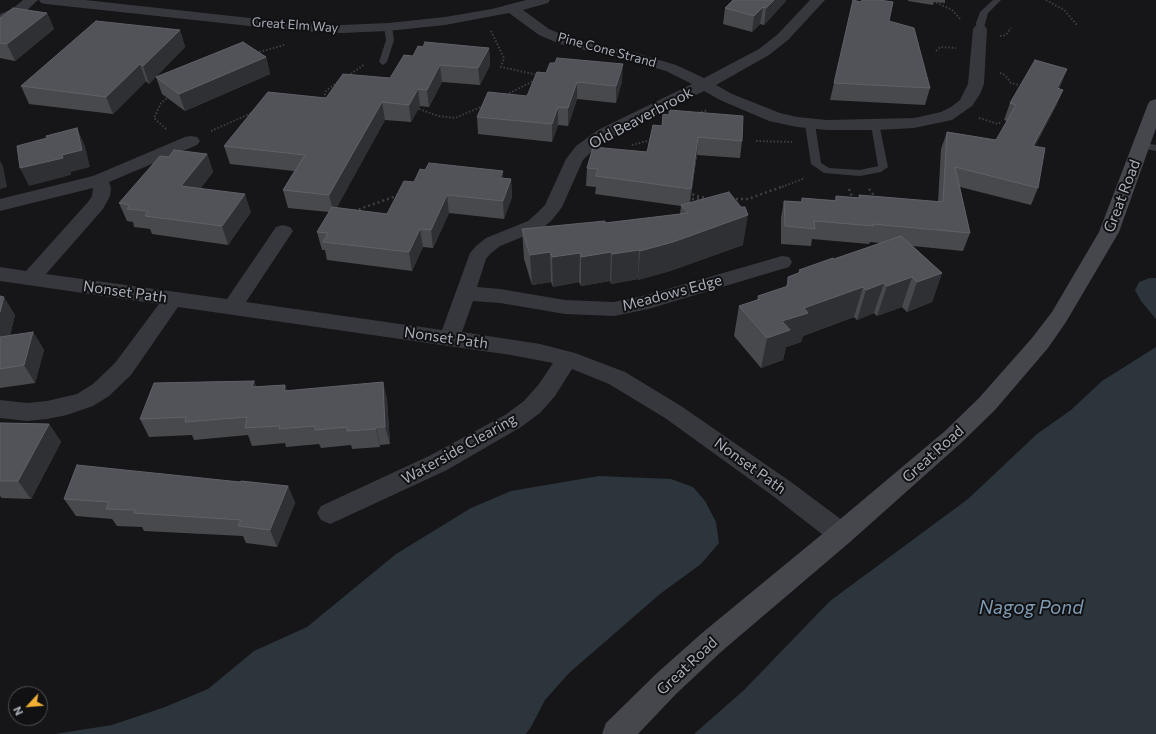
<!DOCTYPE html>
<html>
<head>
<meta charset="utf-8">
<style>
	body { margin:0 }
	#map { position:relative; width:1156px; height:734px; overflow:hidden; background:#161618; font-family:Commissioner,sans-serif }
	canvas { display:block }
	.north { position:absolute; left:8px; top:686px; width:40px; height:40px; box-sizing:border-box; background:#111113; border:1px solid #4d4f55; border-radius:50%; rotate:244deg; font-size:11px; font-weight:700; line-height:16px; text-align:center; color:#a8adb8 }
	.north::after { content:''; display:block; margin:auto; width:14px; height:18px; background:#f2b134; clip-path:polygon(50% 0,100% 100%,50% 72%,0 100%) }
</style>
</head>
<body>
<div id="map">
<canvas width="1156" height="734"></canvas>
<div class="north">N</div>
</div>
<script>
const g = document.querySelector('canvas').getContext('2d');
g.lineJoin = 'round';
function fillPath(path, color) { g.fillStyle = color; g.fill(path, 'evenodd'); }
const toPath = rows => new Path2D(rows.map(r => 'M' + r).join(''));
function stroke(path, color, width, dash) { g.strokeStyle = color; g.lineWidth = width; g.lineCap = dash ? 'butt' : 'round'; g.setLineDash(dash || []); g.stroke(path); }
function label(font, color, halo, rows, align = 'center') {
  g.font = font + ' Commissioner,sans-serif'; g.lineWidth = 4; g.setLineDash([]); g.textBaseline = 'middle'; g.strokeStyle = halo; g.fillStyle = color; for (const [text, x, y, turn = 0] of rows) {
    g.save(); g.translate(x, y); g.rotate((+turn || 0) * Math.PI / 180); g.textAlign = isNaN(turn) ? turn : align; if (halo) g.strokeText(text, 0, 0); g.fillText(text, 0, 0); g.restore();
  }
}
fillPath(toPath([
	[1150,278,1156,278,1156,319,1141,301,1135,290,1139,282],
	[1156,347,1156,734,694,734,744,690,830,601,968,499,1037,434,1071,410,1102,381],
	[599,476,671,479,693,487,705,501,716,522,719,543,701,564,660,594,569,673,545,700,531,727,526,734,55,734,112,725,165,707,208,689,254,651,307,627,396,554,471,508,511,491]
]), '#2c353c');
stroke(toPath([
	[1046,0,1064,10,1078,26],
	[933,1,952,10,961,20],
	[491,31,504,58,501,67,538,75],
	[1000,36,1006,35,1011,28],
	[936,51,940,47,956,48],
	[256,53,284,45],
	[1000,73,1005,75,1011,83,1019,85],
	[348,76,365,64],
	[506,95,535,80],
	[327,101,324,97,326,91,340,80],
	[419,109,438,116,455,118,483,106],
	[698,113,708,110],
	[979,118,998,124,1002,121],
	[166,129,154,118,161,103,170,96],
	[211,131,254,112],
	[756,141,792,142],
	[632,145,651,140],
	[782,187,805,178]
]), '#3d3f44', 2, [1.5, 2]);
stroke(toPath([
	[849,189,853,199],
	[869,189,876,198],
	[688,192,696,196,706,198],
	[687,199,704,199],
	[731,199,748,199,784,186],
	[354,211,399,195]
]), '#3d3f44', 2.5, [2, 3]);
fillPath(toPath([
	[993,0,1001,0,988,13,983,31,977,31,976,23,980,12,993,0],
	[385,25,391,25,392,27,394,40,387,62,383,65,379,62,386,40,384,27,385,25],
	[810,121,815,124,821,163,829,168,860,170,878,166,871,125,873,123,879,123,888,167,881,172,860,176,824,173,811,164,805,124,810,121],
	[1141,142,1156,145,1156,151,1138,147,1136,145,1138,143,1141,142]
]), '#37383d');
fillPath(toPath([
	[23,0,38,0,22,15,0,23,0,14,12,9,23,0],
	[39,0,85,0,296,23,342,25,388,23,445,17,492,9,526,0,550,0,548,3,523,10,549,29,570,38,636,53,676,65,704,78,759,49,778,34,810,0,825,0,788,40,769,55,716,85,732,94,780,113,797,117,827,120,914,118,941,112,951,107,960,100,968,84,973,29,975,26,980,25,985,26,987,29,984,84,980,94,972,106,952,120,914,128,876,130,827,130,797,127,769,121,720,100,704,91,610,138,597,146,583,160,562,207,552,220,542,229,500,246,490,254,486,259,477,287,500,289,565,300,614,302,647,295,782,256,789,257,792,262,789,267,648,309,614,316,565,314,500,303,473,301,462,332,540,344,575,353,625,372,681,406,791,482,850,526,854,534,850,542,841,545,832,542,773,496,665,418,609,384,572,369,555,396,540,413,521,427,447,470,339,520,330,524,321,520,317,513,321,506,429,456,505,415,524,401,539,384,553,363,511,355,178,307,131,375,109,396,93,406,67,415,47,419,27,421,0,418,0,400,27,403,47,401,77,394,93,384,115,363,159,304,0,281,0,267,26,271,88,202,92,196,93,188,0,211,0,199,93,176,185,137,191,136,197,137,200,141,197,145,109,182,111,188,110,196,103,209,46,274,227,299,276,227,283,225,290,227,293,231,246,302,442,330,470,253,476,246,486,238,528,221,538,212,545,205,566,159,576,146,598,130,692,84,666,71,627,60,560,44,539,35,509,13,445,25,388,31,342,33,296,31,46,4,41,3,39,0]
]), '#37383d');
fillPath(toPath([
	[1156,99,1156,128,1119,232,1066,322,1048,348,995,410,961,443,850,542,722,651,676,694,638,734,602,734,606,723,656,674,702,633,832,526,945,431,979,398,1009,364,1032,338,1052,312,1099,232,1148,104,1150,101,1156,99]
]), '#45474d');
fillPath(toPath([
	[733,0,786,0,785,2,764,25,760,24,752,32,723,24,725,8],
	[908,0,945,0,945,3,934,2,933,5,908,1],
	[47,13,54,29,15,61,0,58,0,18],
	[889,21,930,88,925,105,830,100,834,83],
	[180,30,185,47,149,84,146,81,113,114,29,104,21,86],
	[423,47,489,48,490,65,480,85,442,82,429,107,420,106,411,122,385,120,336,208,387,214,414,182,503,178,511,179,512,197,504,219,449,213,433,248,423,247,412,271,327,260,325,250,322,250,317,232,329,212,288,208,283,190,294,171,230,164,224,146,326,98,390,78,413,56],
	[266,57,270,74,185,111,162,94,156,77],
	[1067,69,1059,89,1063,90,1056,106,1035,146,1038,188,1031,205,960,187,970,233,963,251,913,246,942,273,932,302,907,312,902,307,877,316,874,313,857,320,854,317,803,336,801,342,786,347,783,360,761,368,734,336,739,306,757,300,758,296,786,287,788,277,798,274,799,270,834,259,880,243,870,242,869,244,812,239,811,246,781,244,781,218,784,201,801,202,802,198,835,200,836,196,858,198,859,195,938,202,941,149,947,132,996,140,1007,121,1004,120,1010,103],
	[537,72,622,81,616,103,577,99,568,126,558,125,552,142,478,134,477,117,527,96],
	[653,125,742,141,740,158,697,155,690,203,743,245,670,271,638,280,638,279,611,284,610,281,581,286,579,282,553,287,551,282,532,285,524,259,522,229,605,223,680,214,681,206,595,194,596,187,586,186,587,168,647,152],
	[207,154,213,172,200,189,251,212,228,245,152,234,150,229,134,227,133,222,127,221,119,203,169,157],
	[0,296,15,315,10,335,33,332,44,350,35,383,0,388],
	[254,381,256,387,285,385,287,391,383,382,387,400,390,444,380,445,380,447,352,449,351,445,321,448,319,444,286,447,285,443,252,446,248,435,194,440,192,435,149,437,140,419],
	[0,423,49,424,61,442,31,499,2,498,0,496],
	[240,482,288,486,295,503,277,547,246,543,243,536,144,531,142,527,117,526,112,519,76,516,64,499]
]), '#47494d');
fillPath(toPath([
	[774,0,786,0,785,2,764,25,766,8],
	[763,7,760,24,752,32,754,16],
	[47,13,54,29,15,61,7,44],
	[180,30,185,47,149,84,143,66],
	[489,48,490,65,480,85,478,68],
	[266,57,270,74,185,111,179,94],
	[140,64,146,81,113,114,106,97],
	[623,64,622,81,616,103,616,86],
	[440,65,442,82,429,107,427,90],
	[1067,69,1060,86,1050,105,1057,88],
	[577,82,577,99,568,126,568,108],
	[418,89,420,106,411,122,409,105],
	[1063,90,1056,106,1026,163,1033,146],
	[382,102,385,120,334,213,329,195],
	[558,107,558,125,552,142,552,124],
	[77,128,85,146,90,167,71,172,71,175,29,186,20,168,62,155],
	[698,137,697,155,689,207,691,189],
	[207,154,213,172,188,204,181,186],
	[0,161,3,166,7,187,0,189],
	[503,171,504,189,500,178],
	[511,179,512,197,504,219,503,201],
	[245,194,251,212,228,245,222,226],
	[447,195,449,213,433,248,431,230],
	[748,215,743,245,670,271,638,280,640,251],
	[420,229,423,247,412,271,409,252],
	[639,250,638,279,611,284,612,254],
	[550,252,551,282,532,285,530,255],
	[611,252,610,281,581,286,581,257],
	[580,253,579,282,553,287,552,257],
	[942,273,932,302,907,312,917,282],
	[912,277,902,307,877,316,887,286],
	[884,283,874,313,857,320,866,290],
	[863,287,854,317,803,336,801,342,786,347,783,360,761,368,767,338,782,321,804,308],
	[4,297,15,315,5,356,0,348,0,312],
	[33,332,44,350,35,383,24,365],
	[254,381,260,399,252,387],
	[383,382,387,400,390,444,385,427],
	[285,385,291,403,284,391],
	[49,424,61,442,31,499,18,481],
	[376,427,380,445,380,447,376,429],
	[288,486,295,503,277,547,270,530]
]), '#2f3033');
const building = toPath([
	[733,0,774,0,766,8,763,7,754,16,725,8,733,0],
	[853,0,861,2,862,0,879,0,893,2,889,21,914,28,930,88,834,83,853,0],
	[13,8,47,13,7,44,0,43,0,18,13,8],
	[96,21,180,30,143,66,140,64,106,97,21,86,96,21],
	[243,42,266,57,179,94,156,77,243,42],
	[425,42,489,48,478,68,440,65,427,90,418,89,409,105,382,102,329,195,283,190,305,155,224,146,268,92,326,98,343,74,390,78,404,55,413,56,418,46,423,47,425,42],
	[557,58,623,64,616,86,577,82,568,108,558,107,552,124,477,117,488,92,527,96,537,72,546,73,550,63,555,63,557,58],
	[1035,60,1067,69,1057,88,1063,90,1033,146,1045,148,1038,188,955,167,970,233,872,224,874,226,814,221,815,229,785,226,784,201,802,202,802,198,836,201,836,196,860,198,859,195,943,202,947,132,996,140,1016,105,1010,103,1035,60],
	[669,110,743,116,742,141,698,137,691,189,596,176,598,169,587,168,593,147,647,152,653,125,662,126,663,114,669,115,669,110],
	[77,128,82,150,62,155,63,158,20,168,17,146,47,138,46,136,77,128],
	[174,150,207,154,181,186,245,194,222,226,145,216,148,211,127,209,130,205,119,203,160,156,169,157,174,150],
	[429,163,503,171,500,178,511,179,503,201,447,195,431,230,420,229,409,252,323,242,328,233,317,232,332,207,387,214,404,181,414,182,420,169,425,170,429,163],
	[729,192,741,207,745,207,748,215,673,242,640,251,639,250,612,254,611,252,581,257,580,253,552,257,550,252,530,255,522,229,605,221,605,223,688,213,681,205,729,192],
	[901,236,942,273,917,282,912,277,887,286,884,283,866,290,863,287,804,308,808,313,782,321,790,330,767,338,739,306,760,299,758,296,788,286,788,277,801,272,799,270,833,258,834,259,901,236],
	[0,296,4,297,0,312,0,296],
	[33,332,24,365,0,369,0,337,33,332],
	[254,381,252,387,285,385,284,391,383,382,385,427,376,427,376,429,347,431,347,427,315,430,315,426,279,429,280,426,245,428,247,417,185,422,186,417,140,419,154,383,254,381],
	[0,423,49,424,18,481,0,481,0,423],
	[77,465,240,482,241,481,288,486,270,530,238,526,241,520,134,513,135,510,106,509,109,502,64,499,77,465]
]);
fillPath(building, '#525359');
stroke(building, '#5f6168', 1);
label('13px', '#a8adb8', '#111113', [
	["Great Elm Way",295,25,4],
	["Pine Cone Strand",607,50,15]
]);
label('15px', '#a8adb8', '#111113', [
	["Old Beaverbrook",641,118,-28],
	["Great Road",1122,196,-69],
	["Nonset Path",125,292,8],
	["Meadows Edge",672,293,-15],
	["Nonset Path",446,338,8],
	["Waterside Clearing",459,449,-29],
	["Great Road",933,454,-42],
	["Nonset Path",750,466,36],
	["Great Road",687,666,-43]
]);
label('italic 19px', '#7f9bb3', '#111113', [
	["Nagog Pond",1031,608]
]);
</script>
</body>
</html>
